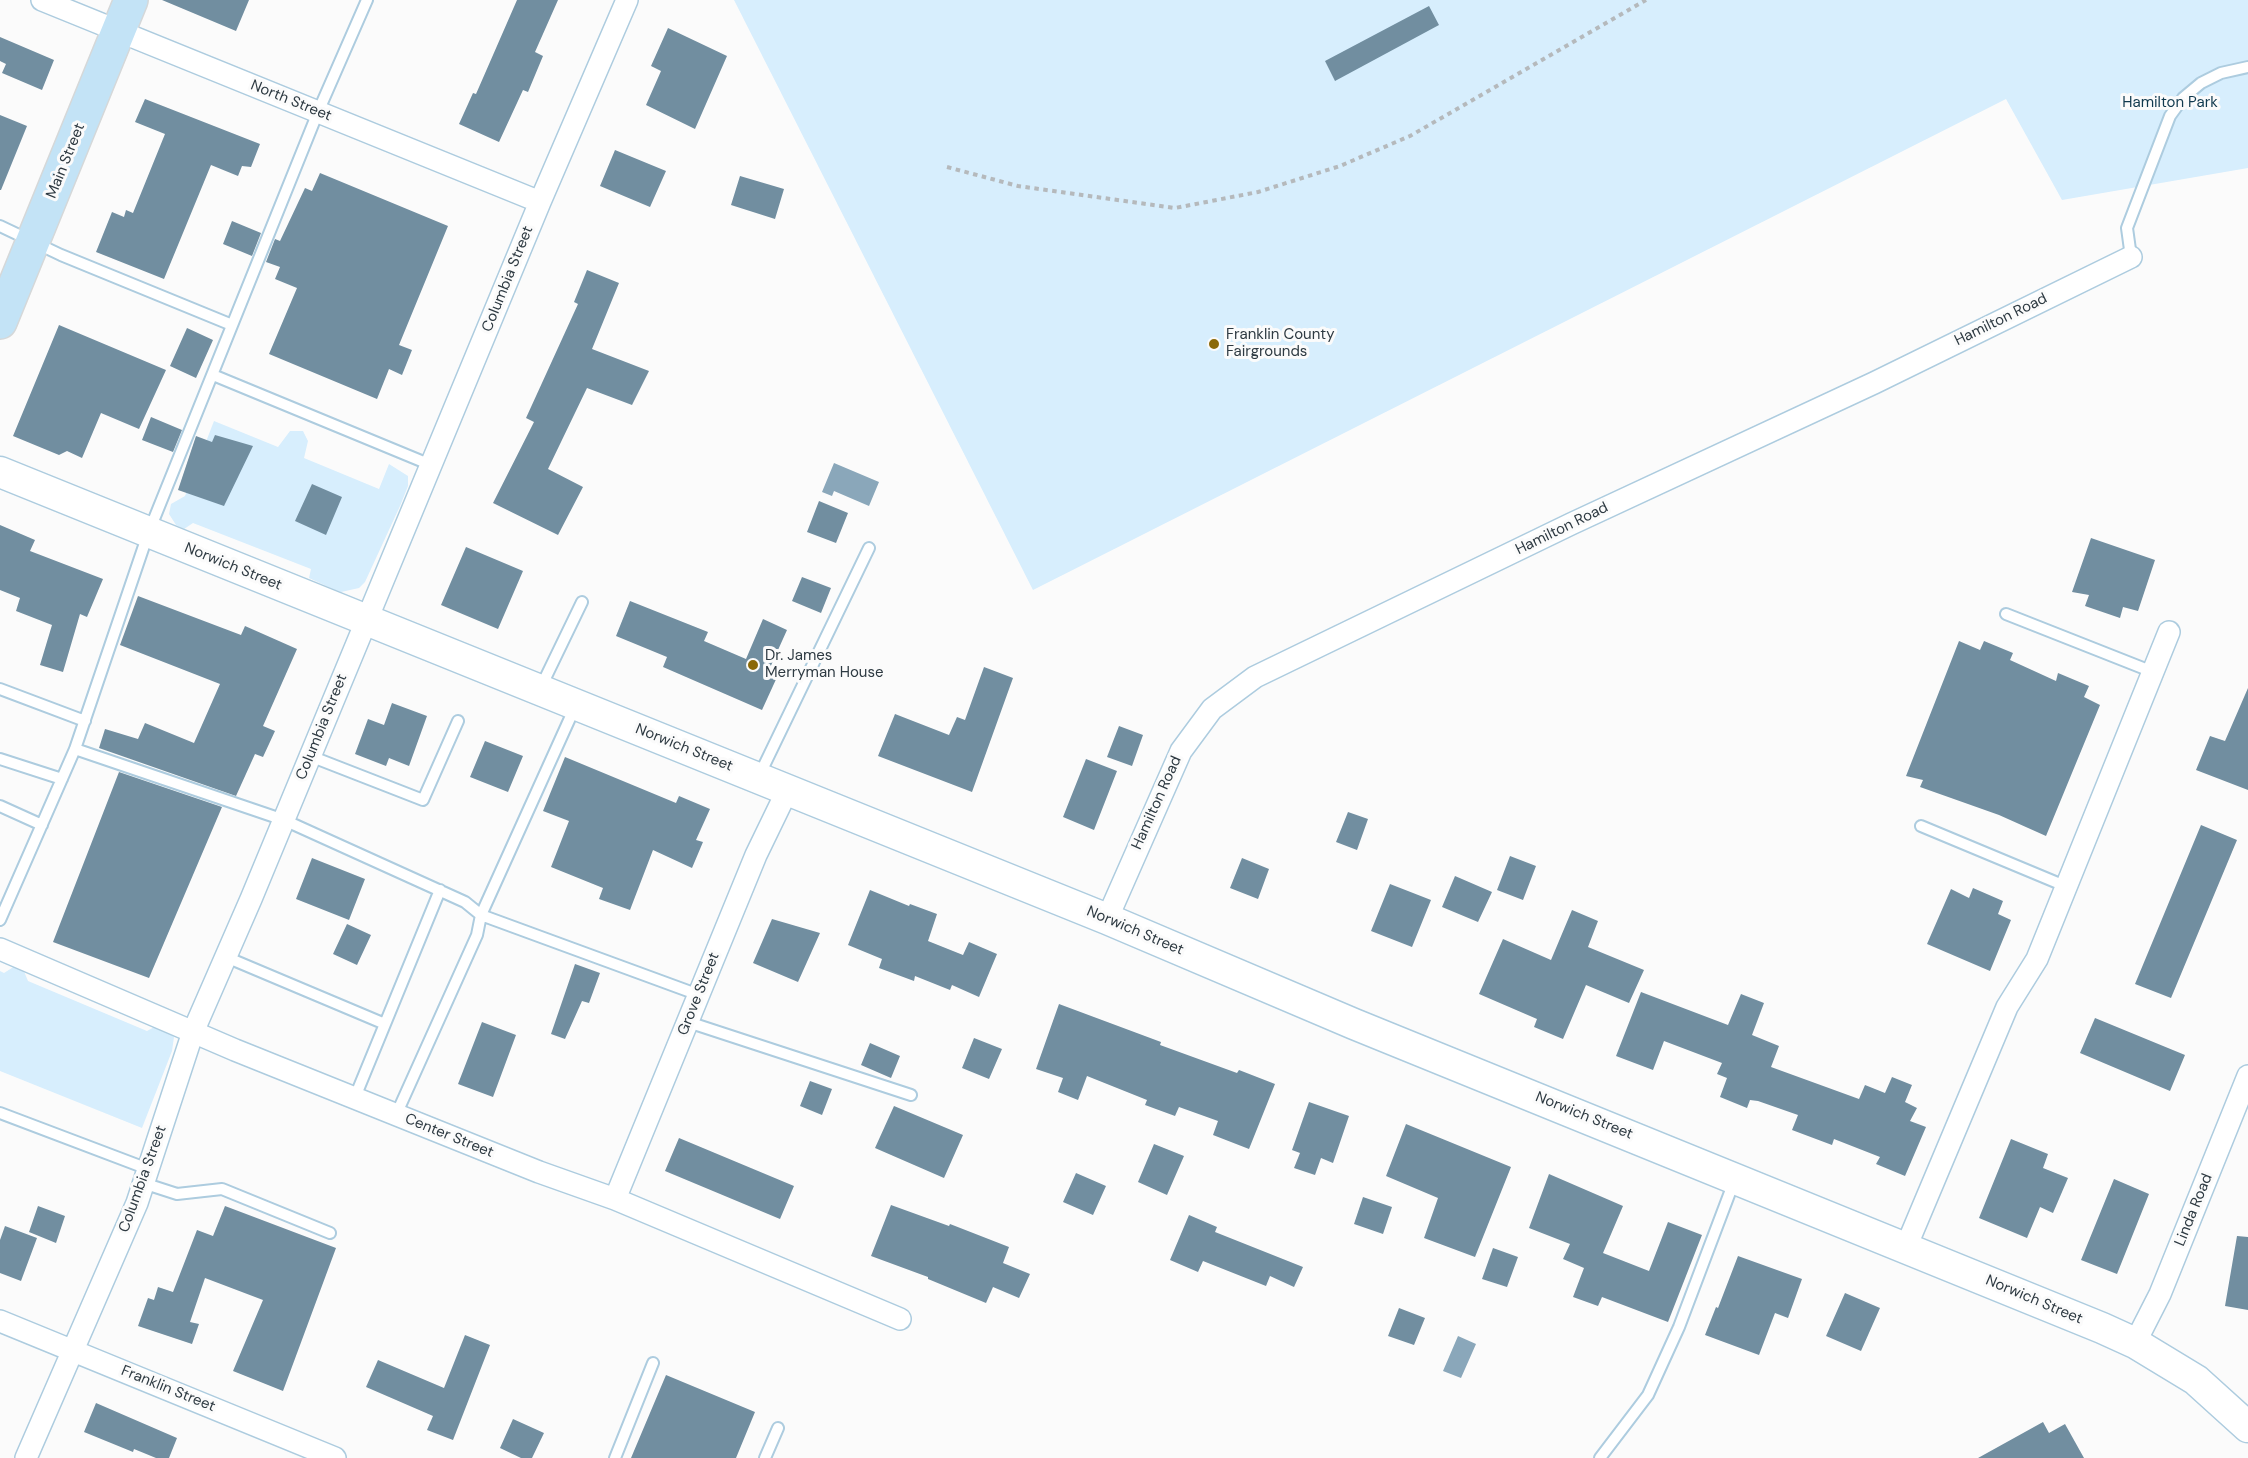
<!DOCTYPE html>
<html>
<head>
<meta charset="utf-8">
<style>
	body { margin:0 }
	canvas { display:block; background:#fbfbfb }
</style>
</head>
<body>
<canvas width="2248" height="1458"></canvas>
<script>
const g = document.querySelector('canvas').getContext('2d');
g.lineJoin = 'round';
function fillPath(path, color) { g.fillStyle = color; g.fill(path, 'evenodd'); }
const toPath = rows => new Path2D(rows.map(r => 'M' + r).join(''));
function stroke(path, color, width, dash) { g.strokeStyle = color; g.lineWidth = width; g.lineCap = dash ? 'butt' : 'round'; g.setLineDash(dash || []); g.stroke(path); }
function label(font, color, halo, rows, align = 'center') {
  g.font = font + ' "DM Sans",sans-serif'; g.lineWidth = 6; g.setLineDash([]); g.textBaseline = 'middle'; g.strokeStyle = halo; g.fillStyle = color; for (const [text, x, y, turn = 0] of rows) {
    g.save(); g.translate(x, y); g.rotate((+turn || 0) * Math.PI / 180); g.textAlign = isNaN(turn) ? turn : align; if (halo) g.strokeText(text, 0, 0); g.fillText(text, 0, 0); g.restore();
  }
}
fillPath(toPath([
	[734,0,2248,0,2248,168,2062,200,2006,99,1033,590],
	[214,421,278,447,290,431,303,431,308,441,304,458,379,489,389,464,408,476,408,486,400,506,365,582,359,588,341,592,335,590,309,578,311,569,193,523,184,529,176,525,169,514,171,504,185,496],
	[15,966,23,969,28,981,147,1031,158,1025,167,1028,174,1037,172,1051,142,1128,0,1071,0,971,4,973]
]), '#d7eefd');
fillPath(toPath([
	[834,463,879,482,869,506,834,491,832,496,822,492],
	[1458,1336,1476,1344,1461,1378,1443,1371]
]), '#8aa7ba');
fillPath(toPath([
	[162,0,249,0,236,31],
	[517,0,558,0,535,52,543,56,528,92,523,90,499,142,459,124,473,93,476,94],
	[1429,6,1439,25,1335,81,1325,61],
	[668,28,727,56,695,129,646,105,661,71,651,66],
	[0,37,54,60,42,90,2,73,6,64,0,61],
	[145,99,260,144,251,167,242,166,238,176,211,165,164,279,96,252,112,212,124,217,126,210,133,213,165,134,135,122],
	[0,115,27,126,1,190,0,190],
	[615,150,666,171,650,207,600,186],
	[320,173,448,226,399,345,412,350,402,375,389,369,377,399,269,354,297,288,275,279,280,267,266,262,275,239,280,241,305,188,312,191],
	[740,176,784,189,775,219,731,205],
	[232,221,261,233,252,256,223,244],
	[587,270,619,283,592,349,649,371,632,405,587,388,548,469,583,487,558,535,493,503,534,422,526,418,578,304,574,302],
	[59,325,166,370,139,429,101,413,82,458,67,451,59,455,13,436],
	[187,328,213,340,196,378,170,366],
	[151,417,182,430,173,452,142,440],
	[215,435,253,446,224,506,178,490,196,436,212,442],
	[312,484,342,497,326,535,295,521],
	[819,501,848,513,836,543,807,532],
	[0,525,35,540,30,551,103,579,87,617,80,614,63,672,40,665,52,625,16,611,20,598,0,590],
	[2091,538,2155,560,2138,611,2123,607,2120,618,2085,606,2089,595,2072,592],
	[466,547,523,571,498,629,441,605],
	[802,577,831,588,821,613,792,601],
	[138,596,241,635,245,626,297,649,263,726,275,731,263,757,255,754,236,796,99,748,105,729,138,739,145,723,194,743,220,684,120,645],
	[630,601,708,632,704,641,746,659,763,619,787,630,769,670,778,675,762,710,663,667,667,657,616,636],
	[1959,641,1980,650,1984,641,2013,653,2010,660,2056,681,2058,673,2089,686,2084,697,2100,705,2046,836,1999,815,1920,787,1923,780,1906,776],
	[984,667,1013,678,972,792,878,756,895,714,949,735,957,717,965,720],
	[2248,688,2248,790,2196,770,2210,736,2225,741],
	[392,703,427,716,409,766,389,758,386,766,355,754,368,719,384,725],
	[1119,726,1143,735,1132,766,1107,757],
	[485,741,523,756,508,792,470,777],
	[565,757,676,803,679,796,710,809,696,840,703,842,692,868,653,850,630,910,599,899,603,888,551,867,569,821,543,811],
	[1086,759,1117,771,1094,830,1063,817],
	[119,772,222,807,149,978,53,942],
	[1348,812,1368,819,1357,850,1336,842],
	[2201,825,2237,840,2171,998,2135,984],
	[1510,856,1536,866,1523,900,1497,890],
	[312,858,365,879,349,920,296,899],
	[1242,858,1269,869,1258,899,1230,888],
	[1455,876,1492,892,1478,922,1442,907],
	[1390,884,1431,900,1412,947,1371,931],
	[1973,888,2003,901,1998,914,2011,920,1990,971,1927,944,1951,889,1969,898],
	[870,890,909,906,910,904,937,914,928,941,963,955,969,942,997,954,979,997,952,985,950,990,915,976,914,981,879,968,882,959,848,945],
	[1572,910,1598,921,1588,947,1644,970,1629,1003,1586,985,1563,1039,1534,1027,1537,1019,1479,994,1503,939,1551,960],
	[772,919,820,933,798,982,753,963],
	[347,924,371,935,357,965,333,954],
	[575,964,600,973,589,1003,582,1001,565,1039,551,1034],
	[1641,992,1728,1025,1741,994,1764,1003,1752,1035,1779,1046,1771,1067,1859,1099,1865,1085,1885,1093,1892,1077,1912,1085,1905,1102,1917,1108,1910,1121,1926,1127,1905,1176,1876,1164,1880,1157,1834,1139,1832,1145,1792,1130,1798,1115,1758,1101,1750,1100,1747,1108,1720,1097,1727,1078,1717,1074,1722,1063,1664,1041,1653,1070,1616,1056],
	[1059,1004,1161,1042,1160,1045,1237,1073,1239,1070,1275,1084,1249,1149,1213,1135,1218,1121,1179,1107,1175,1116,1145,1105,1147,1100,1087,1076,1078,1100,1058,1092,1063,1078,1036,1069],
	[2095,1018,2185,1055,2170,1091,2080,1053],
	[482,1022,516,1035,493,1097,458,1084],
	[974,1038,1002,1049,989,1079,962,1068],
	[870,1043,900,1056,891,1078,861,1065],
	[810,1081,832,1089,822,1115,800,1106],
	[1309,1102,1349,1116,1333,1163,1321,1158,1315,1175,1294,1168,1300,1153,1292,1150],
	[894,1106,963,1135,944,1178,875,1148],
	[1406,1124,1511,1167,1475,1257,1424,1238,1438,1198,1386,1176],
	[679,1138,794,1186,780,1219,665,1171],
	[2011,1139,2048,1154,2043,1168,2068,1178,2053,1213,2040,1207,2027,1238,1979,1218],
	[1154,1144,1184,1156,1167,1195,1138,1182],
	[1076,1173,1106,1186,1093,1215,1063,1202],
	[1549,1174,1623,1206,1603,1253,1649,1271,1668,1222,1702,1235,1668,1322,1602,1297,1598,1306,1573,1297,1584,1268,1563,1259,1570,1244,1529,1228],
	[2114,1179,2149,1194,2117,1274,2081,1260],
	[1363,1197,1392,1207,1383,1234,1354,1224],
	[891,1205,949,1226,950,1224,1009,1247,1003,1263,1030,1274,1019,1298,993,1287,986,1303,928,1279,928,1277,871,1256],
	[38,1206,65,1216,56,1243,29,1232],
	[225,1206,336,1248,283,1391,233,1371,263,1300,205,1278,190,1322,199,1324,192,1344,138,1326,148,1298,154,1300,158,1287,173,1292,197,1230,213,1236],
	[1189,1215,1217,1227,1215,1232,1303,1267,1294,1287,1270,1276,1266,1286,1203,1261,1198,1272,1170,1260],
	[5,1226,37,1238,21,1281,0,1273,0,1240],
	[2237,1236,2248,1237,2248,1310,2225,1306],
	[1493,1248,1518,1257,1507,1287,1482,1279],
	[1738,1256,1802,1279,1788,1318,1775,1313,1759,1355,1705,1335,1716,1307,1718,1308],
	[1845,1293,1880,1308,1861,1351,1826,1336],
	[1399,1308,1425,1318,1414,1345,1388,1336],
	[465,1335,490,1345,453,1440,427,1430,433,1416,366,1387,378,1360,444,1388],
	[666,1375,755,1412,736,1458,631,1458],
	[96,1403,177,1438,169,1458,156,1458,134,1449,133,1452,84,1432],
	[513,1419,544,1433,532,1458,521,1458,500,1448],
	[2043,1422,2049,1433,2065,1424,2084,1458,1978,1458]
]), '#718ea0');
const service = toPath([
	[0,226,61,255,232,325],
	[2131,257,2127,228,2170,116,2183,98,2201,83,2221,73,2248,67],
	[213,375,431,465],
	[2006,614,2153,672],
	[0,689,85,721],
	[540,689,582,602],
	[75,749,284,820,465,902,481,915,699,995],
	[310,756,423,800,458,721],
	[0,759,62,779],
	[759,776,869,548],
	[0,806,42,825],
	[1921,826,2065,886],
	[0,920,75,749,148,534,318,112,367,0],
	[226,957,385,1024,440,890],
	[688,1022,911,1095],
	[355,1097,385,1024],
	[0,1113,148,1169],
	[396,1115,477,935,481,915,575,707],
	[143,1183,177,1194,222,1189,330,1233],
	[615,1458,653,1363],
	[765,1458,778,1428],
	[1600,1458,1648,1395,1679,1327,1735,1179]
]);
const minor = toPath([
	[42,0,540,202],
	[1107,919,1181,751,1212,709,1255,677,1571,524,1874,383,2131,257],
	[0,949,235,1050,539,1172,615,1199,900,1319],
	[615,1199,756,855,787,791],
	[1906,1247,2007,1007,2037,959,2169,632],
	[0,1321,335,1458],
	[2135,1343,2160,1294,2248,1076],
	[26,1458,137,1203,193,1032,251,899,540,202,627,0]
]);
const secondary = toPath([
	[0,472,1107,919,1354,1024,2102,1328,2135,1343,2196,1380,2248,1427]
]);
const primary = toPath([
	[0,322,131,0]
]);
stroke(service, '#adccdf', 14);
stroke(minor, '#adccdf', 24);
stroke(secondary, '#adccdf', 33);
stroke(primary, '#d5d8d9', 36);
stroke(toPath([
	[947,167,1018,186,1175,208,1258,192,1340,166,1410,136,1646,0]
]), '#b5b9bc', 4, [4.5, 4.5]);
stroke(service, '#fff', 10);
stroke(minor, '#fff', 21);
stroke(secondary, '#fff', 30);
stroke(primary, '#c3e3f6', 33);
for (const [x, y, r, color] of [
	[1214,344,6,"#8b6908"],
	[753,665,6,"#8b6908"]
]) { const dot = new Path2D(); dot.arc(x, y, r, 0, 2 * Math.PI); g.fillStyle = color; g.fill(dot); stroke(dot, '#fbfbfb', 2); }
label('15px', '#2e3a42', '#fbfbfb', [
	["North Street",291,101,22],
	["Main Street",66,161,-68],
	["Columbia Street",508,279,-68],
	["Hamilton Road",2001,320,-26],
	["Hamilton Road",1562,529,-26],
	["Norwich Street",233,567,22],
	["Columbia Street",322,727,-68],
	["Norwich Street",684,748,22],
	["Hamilton Road",1157,803,-66],
	["Norwich Street",1135,931,23],
	["Grove Street",699,994,-68],
	["Norwich Street",1584,1116,22],
	["Center Street",449,1136,22],
	["Columbia Street",143,1179,-70],
	["Linda Road",2194,1210,-68],
	["Norwich Street",2034,1300,23],
	["Franklin Street",168,1389,22]
]);
label('15px', '#10394e', '#fbfbfb', [
	["Hamilton Park",2170,103]
]);
label('15px', '#2e3a42', '#fbfbfb', [
	["Franklin County",1226,335],
	["Fairgrounds",1226,352],
	["Dr. James",765,656],
	["Merryman House",765,673]
], 'left');
</script>
</body>
</html>
